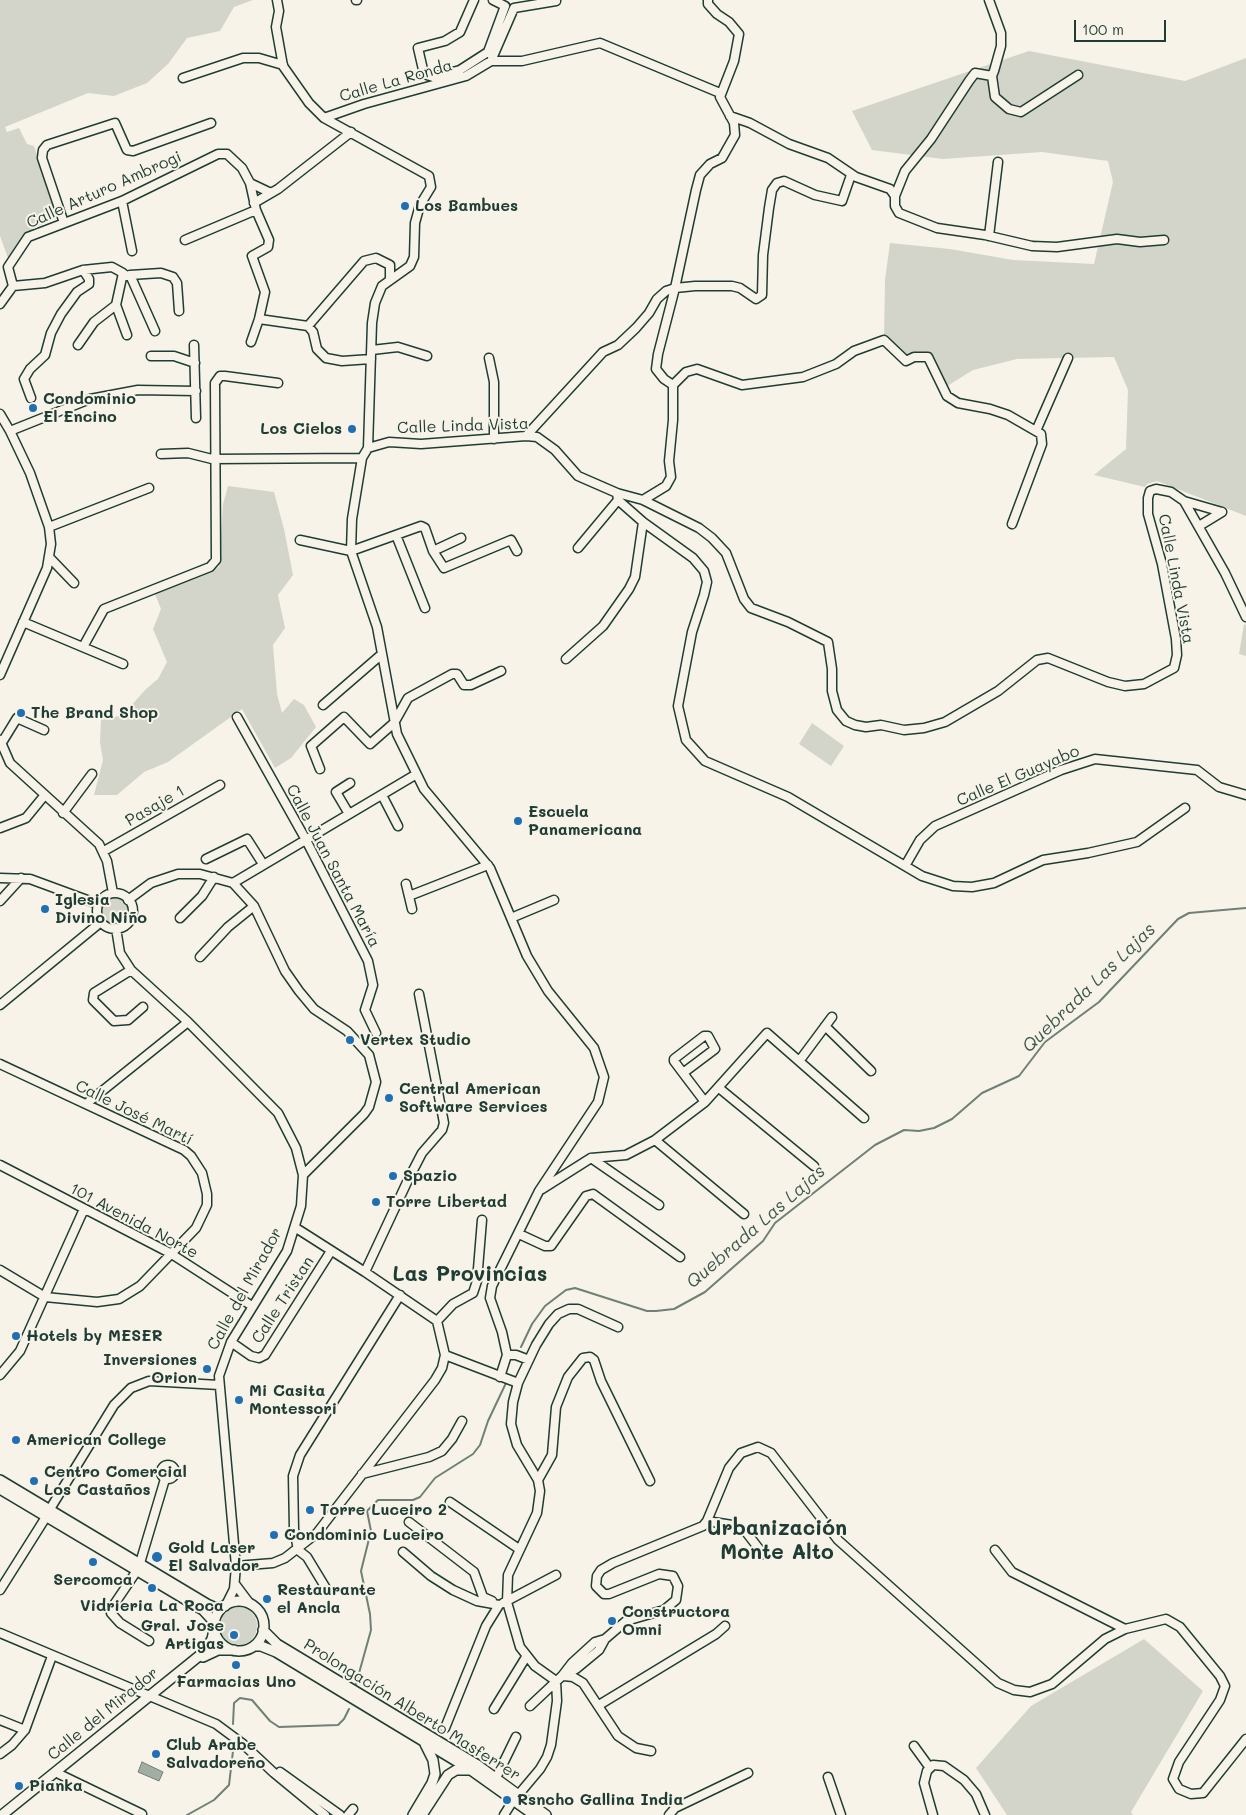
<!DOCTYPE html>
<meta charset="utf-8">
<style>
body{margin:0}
#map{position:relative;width:1246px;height:1815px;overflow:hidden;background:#f7f3e8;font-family:Mali,sans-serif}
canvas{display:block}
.scale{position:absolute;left:1074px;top:20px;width:92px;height:22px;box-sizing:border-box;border:2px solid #1f3d34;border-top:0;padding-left:6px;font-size:15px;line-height:18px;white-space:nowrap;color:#1f3d34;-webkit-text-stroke:4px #f7f3e8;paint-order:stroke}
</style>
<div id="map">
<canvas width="1246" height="1815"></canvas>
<div class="scale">100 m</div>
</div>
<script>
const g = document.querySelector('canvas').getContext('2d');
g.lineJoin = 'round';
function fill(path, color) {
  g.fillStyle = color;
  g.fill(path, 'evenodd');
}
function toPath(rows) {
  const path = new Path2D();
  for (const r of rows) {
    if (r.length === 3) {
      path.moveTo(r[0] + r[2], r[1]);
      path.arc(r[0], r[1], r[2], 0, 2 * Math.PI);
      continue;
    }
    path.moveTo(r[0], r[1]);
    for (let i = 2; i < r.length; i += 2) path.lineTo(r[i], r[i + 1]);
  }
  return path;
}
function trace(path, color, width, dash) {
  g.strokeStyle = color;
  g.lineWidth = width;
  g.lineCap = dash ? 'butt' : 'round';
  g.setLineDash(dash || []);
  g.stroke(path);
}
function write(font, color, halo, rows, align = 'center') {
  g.font = font + ' Mali,sans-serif';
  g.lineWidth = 4;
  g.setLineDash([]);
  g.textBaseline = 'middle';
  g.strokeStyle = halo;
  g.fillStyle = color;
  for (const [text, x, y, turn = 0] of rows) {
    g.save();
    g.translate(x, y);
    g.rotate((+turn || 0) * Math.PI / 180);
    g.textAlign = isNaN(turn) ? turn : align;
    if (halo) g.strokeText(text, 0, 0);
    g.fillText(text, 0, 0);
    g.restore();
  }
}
fill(toPath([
 [0,0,253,0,234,7,220,31,187,38,168,64,147,83,114,96,88,93,5,127,7,132,19,128,27,144,34,146,58,217,34,228,25,235,8,258,0,236],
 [1029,51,1185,81,1246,58,1246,516,1157,481,1147,484,1145,487,1094,475,1126,449,1128,390,1114,357,1017,359,973,370,944,388,928,357,906,361,884,340,885,280,890,243,950,249,1013,260,1094,264,1113,182,1108,161,1042,152,943,159,872,150,852,111],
 [228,486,274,492,284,529,293,575,278,595,285,628,273,645,277,694,282,713,294,699,304,705,316,727,291,758,275,768,242,709,168,762,144,772,117,795,94,795,103,760,100,743,101,720,123,715,145,690,158,679,167,662,153,629,161,609,153,589,219,567,223,504],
 [1244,624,1246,625,1246,656,1239,654],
 [812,723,844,746,831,766,799,744],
 [114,910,14],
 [237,1626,20],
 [1144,1639,1203,1691,1131,1812,1133,1815,1007,1815,976,1768,1031,1706]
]), '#d3d5ca');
const water = toPath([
 [142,1762,163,1772,159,1781,138,1772,142,1762]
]);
fill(water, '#a4ada3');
trace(water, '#6f8077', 1);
trace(toPath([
 [521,1347,532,1324,545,1306,566,1290,575,1288,647,1311,656,1311,674,1309,705,1292,763,1241,775,1223,875,1145,904,1130,919,1131,934,1128,952,1119,982,1093,1019,1076,1045,1042,1099,1002,1178,919,1189,913,1246,908],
 [356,1684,371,1630,370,1614,361,1571,371,1531,367,1511,378,1500,413,1500,420,1497,435,1478,473,1454,480,1445,488,1421,506,1383],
 [233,1724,234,1703,240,1698,252,1700,270,1721,279,1727,338,1725,344,1719,349,1709],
 [187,1815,214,1800,229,1785,233,1751]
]), '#6f8077', 2);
const minor = toPath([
 [277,0,279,11,276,27,283,66,309,103,324,118,429,176,431,187,420,205,415,223,414,257,410,266,382,286,375,303,372,323,368,448,362,458,352,519,351,551,377,627,397,734,424,789,490,868,527,956,548,991,594,1048,604,1077,598,1102,539,1191,492,1286,490,1298,502,1332,507,1355,500,1377],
 [356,0,357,0],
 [474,0,460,32,445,41,418,48,424,74,433,77,460,70,488,52,505,6,493,0],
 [491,61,522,61,600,43,720,93],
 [992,76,995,97,1009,109,1021,112,1078,75],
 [183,78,243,58,259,58,283,65],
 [730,116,750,123,789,144,828,158,856,177,890,189,895,196,895,206,899,213,937,228,985,235,1032,246,1057,247,1117,239,1140,242,1164,240],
 [324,118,364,104,466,76,491,61,514,8,556,1],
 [250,183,271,193],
 [895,196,905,171,931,139,969,81,975,73,992,76,994,71,1001,46,1001,33,989,0],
 [122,201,132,251],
 [254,203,278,189,351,132],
 [64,223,42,158,43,150,47,145,115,123,127,150,133,151,211,123],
 [989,236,998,162],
 [185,240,256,210],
 [130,275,161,273,173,277,177,283,179,311],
 [126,276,130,275,155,331],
 [13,286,45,283,83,270,112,267,123,273,116,305,127,335],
 [0,304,13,286,8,267,28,237,122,201,218,154,227,154,242,168,250,183,256,210,269,240,268,247,252,256,265,292,259,319,251,342],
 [259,319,308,326,313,332,317,349,326,358,342,361,371,359],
 [308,326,364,261,376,258,390,265,390,278],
 [78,345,94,322,116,305],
 [194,345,196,418],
 [372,350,398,347,427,356],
 [151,356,174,356,195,363],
 [489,358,494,382,494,439],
 [673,385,686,372,697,369,742,385,803,377,836,364,854,351,884,340,906,361,914,357,928,357,947,396,958,403,990,409,1008,415,1041,434,1042,444,1012,524],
 [31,398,24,379,30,369,45,355,51,333,61,314,77,292,89,284,89,279,83,270],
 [0,414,10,431,30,473,49,527,51,544,47,568,0,675],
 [10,431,90,399,138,390,196,391],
 [1036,431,1068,358],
 [526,436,603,352,618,345,636,328,649,313,657,299,666,291,675,288,695,286,732,286,740,288,756,299,762,295,763,255,769,208,772,190,777,183,784,181,815,195,842,201,851,175],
 [368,448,389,442,421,444,526,436,537,437,555,450,578,476,617,493,643,500,699,528,712,538,726,553,744,599,751,608,788,622,828,642,832,669,832,691,837,710,846,721,855,725,866,727,881,725,904,730,924,728,945,722,998,691,1037,660,1048,658,1108,682,1125,686,1144,684,1174,668,1177,655,1176,639,1162,564,1148,514,1148,498,1150,491,1156,489,1171,492,1184,501,1225,573,1246,617],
 [161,454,188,453,212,459,362,458],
 [617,493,618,500,643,522,693,558,704,571,707,582,704,595,692,632,678,706,686,740,705,761,788,797,922,876,953,886,972,887,994,883,1043,860,1088,853,1137,842,1185,808],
 [643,500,666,486,671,477,669,461,673,420,673,385,664,379,656,369,658,354,675,288,696,190,700,175,710,164,722,158,735,135,734,123,720,97,734,61,739,34,729,22,717,14,708,4,708,0],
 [1184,501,1222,512],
 [1199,526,1222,512],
 [49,527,149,488],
 [396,535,425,608],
 [300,540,351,551,421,526,425,528,433,551,444,568,511,540,517,551],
 [578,548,618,500],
 [433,551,461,538],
 [50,558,74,583],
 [23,622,123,664],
 [83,647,104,609,210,567,216,560,215,383,220,376,225,376,278,383],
 [566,659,603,626,629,589,635,577,643,522],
 [323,705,382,654],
 [237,717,306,840,368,961,373,985,365,1010,376,1033],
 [0,740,10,763,99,844,107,861,113,893],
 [1,744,17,718,44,730],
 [320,769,311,746,344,717,370,744,394,723,408,698,452,674,457,674,464,685,471,685,501,671],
 [382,795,398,826],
 [63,813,92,774],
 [349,814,336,792,350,783],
 [0,828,26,818,44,796],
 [104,851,220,785],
 [206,859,247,839,263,864],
 [905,866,920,840,935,826,1061,770,1095,759,1197,770,1219,787,1246,795],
 [0,878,30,879,98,904],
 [233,883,415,775],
 [406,884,412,909],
 [115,911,18],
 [409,896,488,865],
 [128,900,151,883,178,874,200,874,233,883,254,906,285,971,299,991,314,1009,347,1031,369,1055,376,1082,369,1107,364,1114,303,1175],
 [0,901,21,878],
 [180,918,202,896,214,877],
 [511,918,554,900],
 [116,928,120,953,131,970,188,1022,278,1113,296,1148,303,1175,301,1206,287,1251,231,1342,219,1376,236,1566,234,1589,226,1605],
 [200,957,228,927,254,906],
 [131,970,94,993,93,1000,114,1021,128,1020,143,1007],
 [0,1005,101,922],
 [825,1026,871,1071],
 [800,1060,832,1017],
 [0,1064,184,1150,191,1156,202,1173,207,1194,207,1205,196,1228,140,1286,119,1299,97,1302,45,1297,0,1270],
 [683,1073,715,1049,708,1036,704,1036,674,1059,674,1061,683,1073,705,1102],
 [719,1088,814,1166],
 [86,1104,188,1022],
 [655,1140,744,1214],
 [591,1158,659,1205],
 [0,1165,170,1253,252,1306],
 [542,1189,591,1158,626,1155,655,1140,705,1102,767,1033,864,1118],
 [519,1234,545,1246,551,1246,586,1196,593,1194,680,1257],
 [365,1272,408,1180,422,1153,442,1130,444,1123,419,994],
 [437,1321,453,1304,473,1293,477,1281,482,1220],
 [231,1342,251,1356,259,1358,265,1355,331,1251],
 [445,1355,518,1383],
 [507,1355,516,1355,529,1360],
 [0,1375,20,1351,84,1209],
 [168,1472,7],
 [362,1474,429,1457,442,1451,452,1439,462,1421],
 [538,1480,552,1455,556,1407,568,1377,583,1358,590,1357,594,1360,601,1381,650,1481],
 [450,1502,519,1549],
 [50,1509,114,1405,131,1388,149,1381,219,1385],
 [707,1521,732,1525,746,1532,763,1554],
 [409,1522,474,1572,483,1597,492,1601],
 [995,1550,1012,1572,1125,1629],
 [403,1552,431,1576,453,1590,477,1601,499,1605,486,1626,445,1728],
 [140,1563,165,1479],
 [236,1566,273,1563,285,1558,317,1533,435,1380,442,1368,445,1355,437,1321,365,1272,296,1228],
 [136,1572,113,1606,111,1613,120,1623,149,1641],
 [235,1584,250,1604],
 [0,1590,46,1517],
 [327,1590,307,1557,298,1550,294,1529,293,1476,300,1455,400,1295],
 [503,1603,556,1575],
 [0,1633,216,1724,243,1744,274,1773,325,1815],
 [562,1676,576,1669,599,1650,605,1639,626,1621,664,1610,676,1600,678,1586,673,1576,659,1574,609,1594,604,1594,596,1586,597,1576,601,1570,613,1563,703,1526,707,1521,729,1468,741,1453,758,1447,771,1453,838,1540,998,1683,1014,1690,1030,1692,1052,1684,1105,1639,1125,1629,1166,1619,1180,1627,1220,1676,1225,1686,1220,1700,1179,1762,1173,1779,1179,1789,1191,1794,1203,1793,1246,1739],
 [564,1676,573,1677,583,1683,618,1736,636,1748,651,1751],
 [599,1705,716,1634,725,1626],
 [530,1706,562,1676,572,1663,595,1642,605,1639],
 [494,1709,526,1657],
 [0,1720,25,1730],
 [914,1746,930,1768],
 [0,1754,12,1745,25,1730,52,1656],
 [280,1772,340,1815],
 [59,1774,142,1814],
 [828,1777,841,1815],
 [496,1778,516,1737],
 [519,1794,540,1769,547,1757,551,1745,557,1701,556,1681,535,1666,520,1647,507,1602,508,1575,537,1513,540,1491,538,1480,517,1445,511,1424,513,1402,518,1383,536,1345,549,1324,558,1314,569,1309,578,1309,618,1327],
 [348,1815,353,1809],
 [504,1815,514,1799],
 [669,1815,675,1808,748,1773],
 [933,1815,924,1783,927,1771,933,1765,944,1766,964,1780,976,1794,985,1815]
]);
const major = toPath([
 [0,1480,207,1604,216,1608,225,1606],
 [0,1489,203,1610,214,1622],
 [239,1626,25],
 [263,1630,277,1644,476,1764,546,1815],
 [254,1646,261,1646,276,1652,471,1770,534,1815],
 [203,1657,218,1650,234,1650],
 [2,1815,204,1652,212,1639,214,1630],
 [413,1815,432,1783,435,1774,433,1760,425,1744],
 [422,1815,448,1775,456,1770,468,1770]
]);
trace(minor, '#1f3d34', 11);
trace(major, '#1f3d34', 12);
trace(minor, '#f7f3e8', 8);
trace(major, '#f7f3e8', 9);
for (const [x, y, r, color] of [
 [405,206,5,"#1f6fb2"],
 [33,408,5,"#1f6fb2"],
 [352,429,5,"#1f6fb2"],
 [21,713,5,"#1f6fb2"],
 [518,821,5,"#1f6fb2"],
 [45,909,5,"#1f6fb2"],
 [350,1040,5,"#1f6fb2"],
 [389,1098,5,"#1f6fb2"],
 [393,1176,5,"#1f6fb2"],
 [376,1202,5,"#1f6fb2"],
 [16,1336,5,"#1f6fb2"],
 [207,1369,5,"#1f6fb2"],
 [239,1400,5,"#1f6fb2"],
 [16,1440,5,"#1f6fb2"],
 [34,1481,5,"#1f6fb2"],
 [310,1510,5,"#1f6fb2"],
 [274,1535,5,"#1f6fb2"],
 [157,1557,6,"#1f6fb2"],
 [93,1562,5,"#1f6fb2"],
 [152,1588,5,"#1f6fb2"],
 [267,1599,5,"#1f6fb2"],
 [612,1621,5,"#1f6fb2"],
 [234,1635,5,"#1f6fb2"],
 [236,1665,5,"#1f6fb2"],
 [156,1754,5,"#1f6fb2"],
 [19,1786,5,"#1f6fb2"],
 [507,1800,5,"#1f6fb2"]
]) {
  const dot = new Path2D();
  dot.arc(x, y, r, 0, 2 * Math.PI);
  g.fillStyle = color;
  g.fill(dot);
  trace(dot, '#f7f3e8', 2);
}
write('16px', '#1f3d34', '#f7f3e8', [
 ["Calle La Ronda",396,81,-16],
 ["Calle Arturo Ambrogi",104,190,-24],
 ["Calle Linda Vista",463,426,-2],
 ["Calle Linda Vista",1176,579,79],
 ["Calle El Guayabo",1018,776,-23],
 ["Pasaje 1",155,806,-30],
 ["Calle Juan Santa María",333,866,62],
 ["Calle José Martí",134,1113,26],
 ["101 Avenida Norte",134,1221,28],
 ["Calle del Mirador",245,1289,-61],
 ["Calle Tristan",283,1300,-57],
 ["Prolongación Alberto Masferrer",412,1710,32],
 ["Calle del Mirador",103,1714,-39]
]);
write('bold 16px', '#1f3d34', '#f7f3e8', [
 ["Los Bambues",415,206],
 ["Condominio",43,399],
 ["El Encino",43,417],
 ["Los Cielos",342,429,"right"],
 ["The Brand Shop",31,713],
 ["Escuela",528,812],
 ["Panamericana",528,830],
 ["Iglesia",55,900],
 ["Divino Niño",55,918],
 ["Vertex Studio",360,1040],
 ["Central American",399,1089],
 ["Software Services",399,1107],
 ["Spazio",403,1176],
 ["Torre Libertad",386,1202],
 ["Hotels by MESER",26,1336],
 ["Inversiones",197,1360,"right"],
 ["Orion",197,1378,"right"],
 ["Mi Casita",249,1391],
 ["Montessori",249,1409],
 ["American College",26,1440],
 ["Centro Comercial",44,1472],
 ["Los Castaños",44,1490],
 ["Torre Luceiro 2",320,1510],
 ["Condominio Luceiro",284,1535],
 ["Gold Laser",168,1548],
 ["El Salvador",168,1566],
 ["Sercomca",93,1580,"center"],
 ["Restaurante",277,1590],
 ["el Ancla",277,1608],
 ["Vidrieria La Roca",152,1606,"center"],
 ["Constructora",622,1612],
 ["Omni",622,1630],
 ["Gral. Jose",224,1626,"right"],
 ["Artigas",224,1644,"right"],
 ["Farmacias Uno",236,1682,"center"],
 ["Club Arabe",166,1745],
 ["Salvadoreño",166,1763],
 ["Pianka",29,1786],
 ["Rsncho Gallina India",517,1800]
], 'left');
write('italic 18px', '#405950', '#f7f3e8', [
 ["Quebrada Las Lajas",1089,988,-44],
 ["Quebrada Las Lajas",756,1227,-41]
]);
write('bold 21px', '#1f3d34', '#f7f3e8', [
 ["Las Provincias",470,1275],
 ["Urbanización",777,1529],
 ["Monte Alto",777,1553]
]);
</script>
